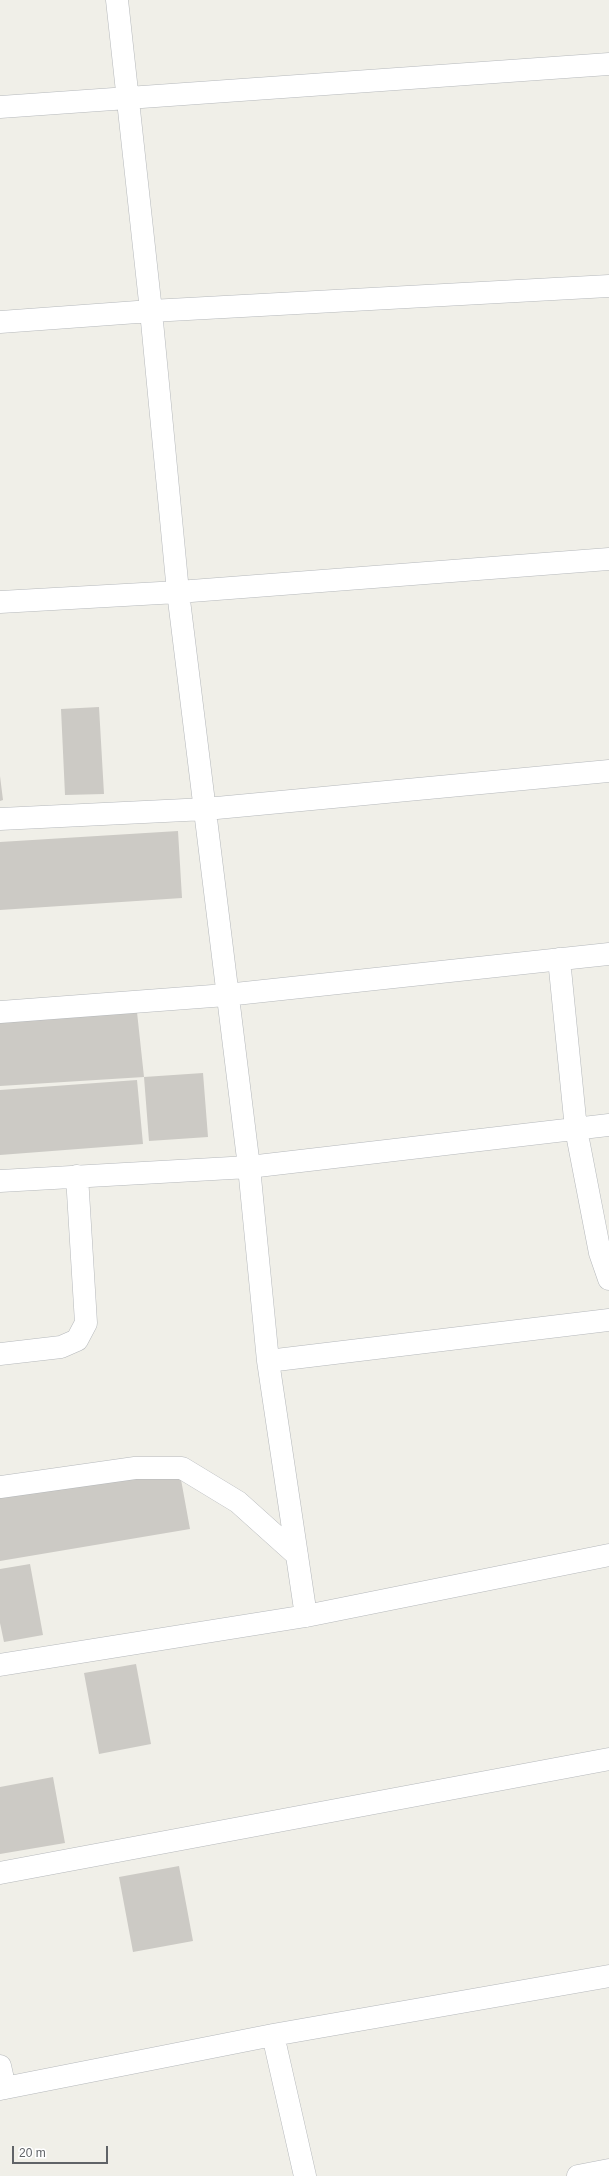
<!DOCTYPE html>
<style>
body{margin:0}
#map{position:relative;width:609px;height:2176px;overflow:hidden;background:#f0efe8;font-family:Helvetica,sans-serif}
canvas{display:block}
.scale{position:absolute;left:12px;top:2146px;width:96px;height:18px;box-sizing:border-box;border:2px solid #606367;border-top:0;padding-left:5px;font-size:12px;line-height:14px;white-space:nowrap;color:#606367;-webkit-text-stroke:3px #fff;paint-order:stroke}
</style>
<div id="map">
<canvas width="609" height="2176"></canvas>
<div class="scale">20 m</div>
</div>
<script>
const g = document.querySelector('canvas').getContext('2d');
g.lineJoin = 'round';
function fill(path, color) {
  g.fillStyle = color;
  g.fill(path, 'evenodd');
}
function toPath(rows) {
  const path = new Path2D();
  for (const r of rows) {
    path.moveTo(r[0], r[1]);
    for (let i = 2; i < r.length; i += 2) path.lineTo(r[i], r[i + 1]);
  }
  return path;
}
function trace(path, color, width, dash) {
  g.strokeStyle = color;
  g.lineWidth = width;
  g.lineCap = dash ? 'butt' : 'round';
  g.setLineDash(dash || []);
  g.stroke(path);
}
fill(toPath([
 [99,707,104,794,65,795,61,709],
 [0,776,3,800,0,801],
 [178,831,182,898,0,910,0,842],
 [137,1012,144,1077,0,1086,0,1023],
 [203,1073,208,1137,149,1141,144,1077],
 [137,1080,143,1144,0,1155,0,1090],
 [123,1474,180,1474,190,1529,0,1561,0,1495],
 [30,1564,43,1635,4,1642,0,1623,0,1569],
 [136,1664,151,1744,99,1754,84,1673],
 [53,1777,65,1843,0,1854,0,1787],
 [179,1866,193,1941,133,1952,119,1877]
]), '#cccac5');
const minor = toPath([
 [117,0,151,311,178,592,249,1167,268,1361,306,1616],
 [0,107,609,64],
 [0,322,151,311,609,286],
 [0,602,178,592,609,559],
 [0,819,206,809,609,771],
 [559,959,576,1129,600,1253,609,1279],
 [0,1012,226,995,609,954],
 [0,1181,249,1167,609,1125],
 [0,1354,61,1347,77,1340,86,1323,77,1176],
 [268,1361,609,1320],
 [0,1487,135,1468,182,1468,238,1502,297,1555],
 [0,1665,306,1616,609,1555],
 [0,1873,609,1759],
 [273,2035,305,2176],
 [0,2066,5,2088],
 [0,2089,273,2035,609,1976],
 [578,2176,609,2170]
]);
trace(minor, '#b5b8bb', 23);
trace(minor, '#fff', 22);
</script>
